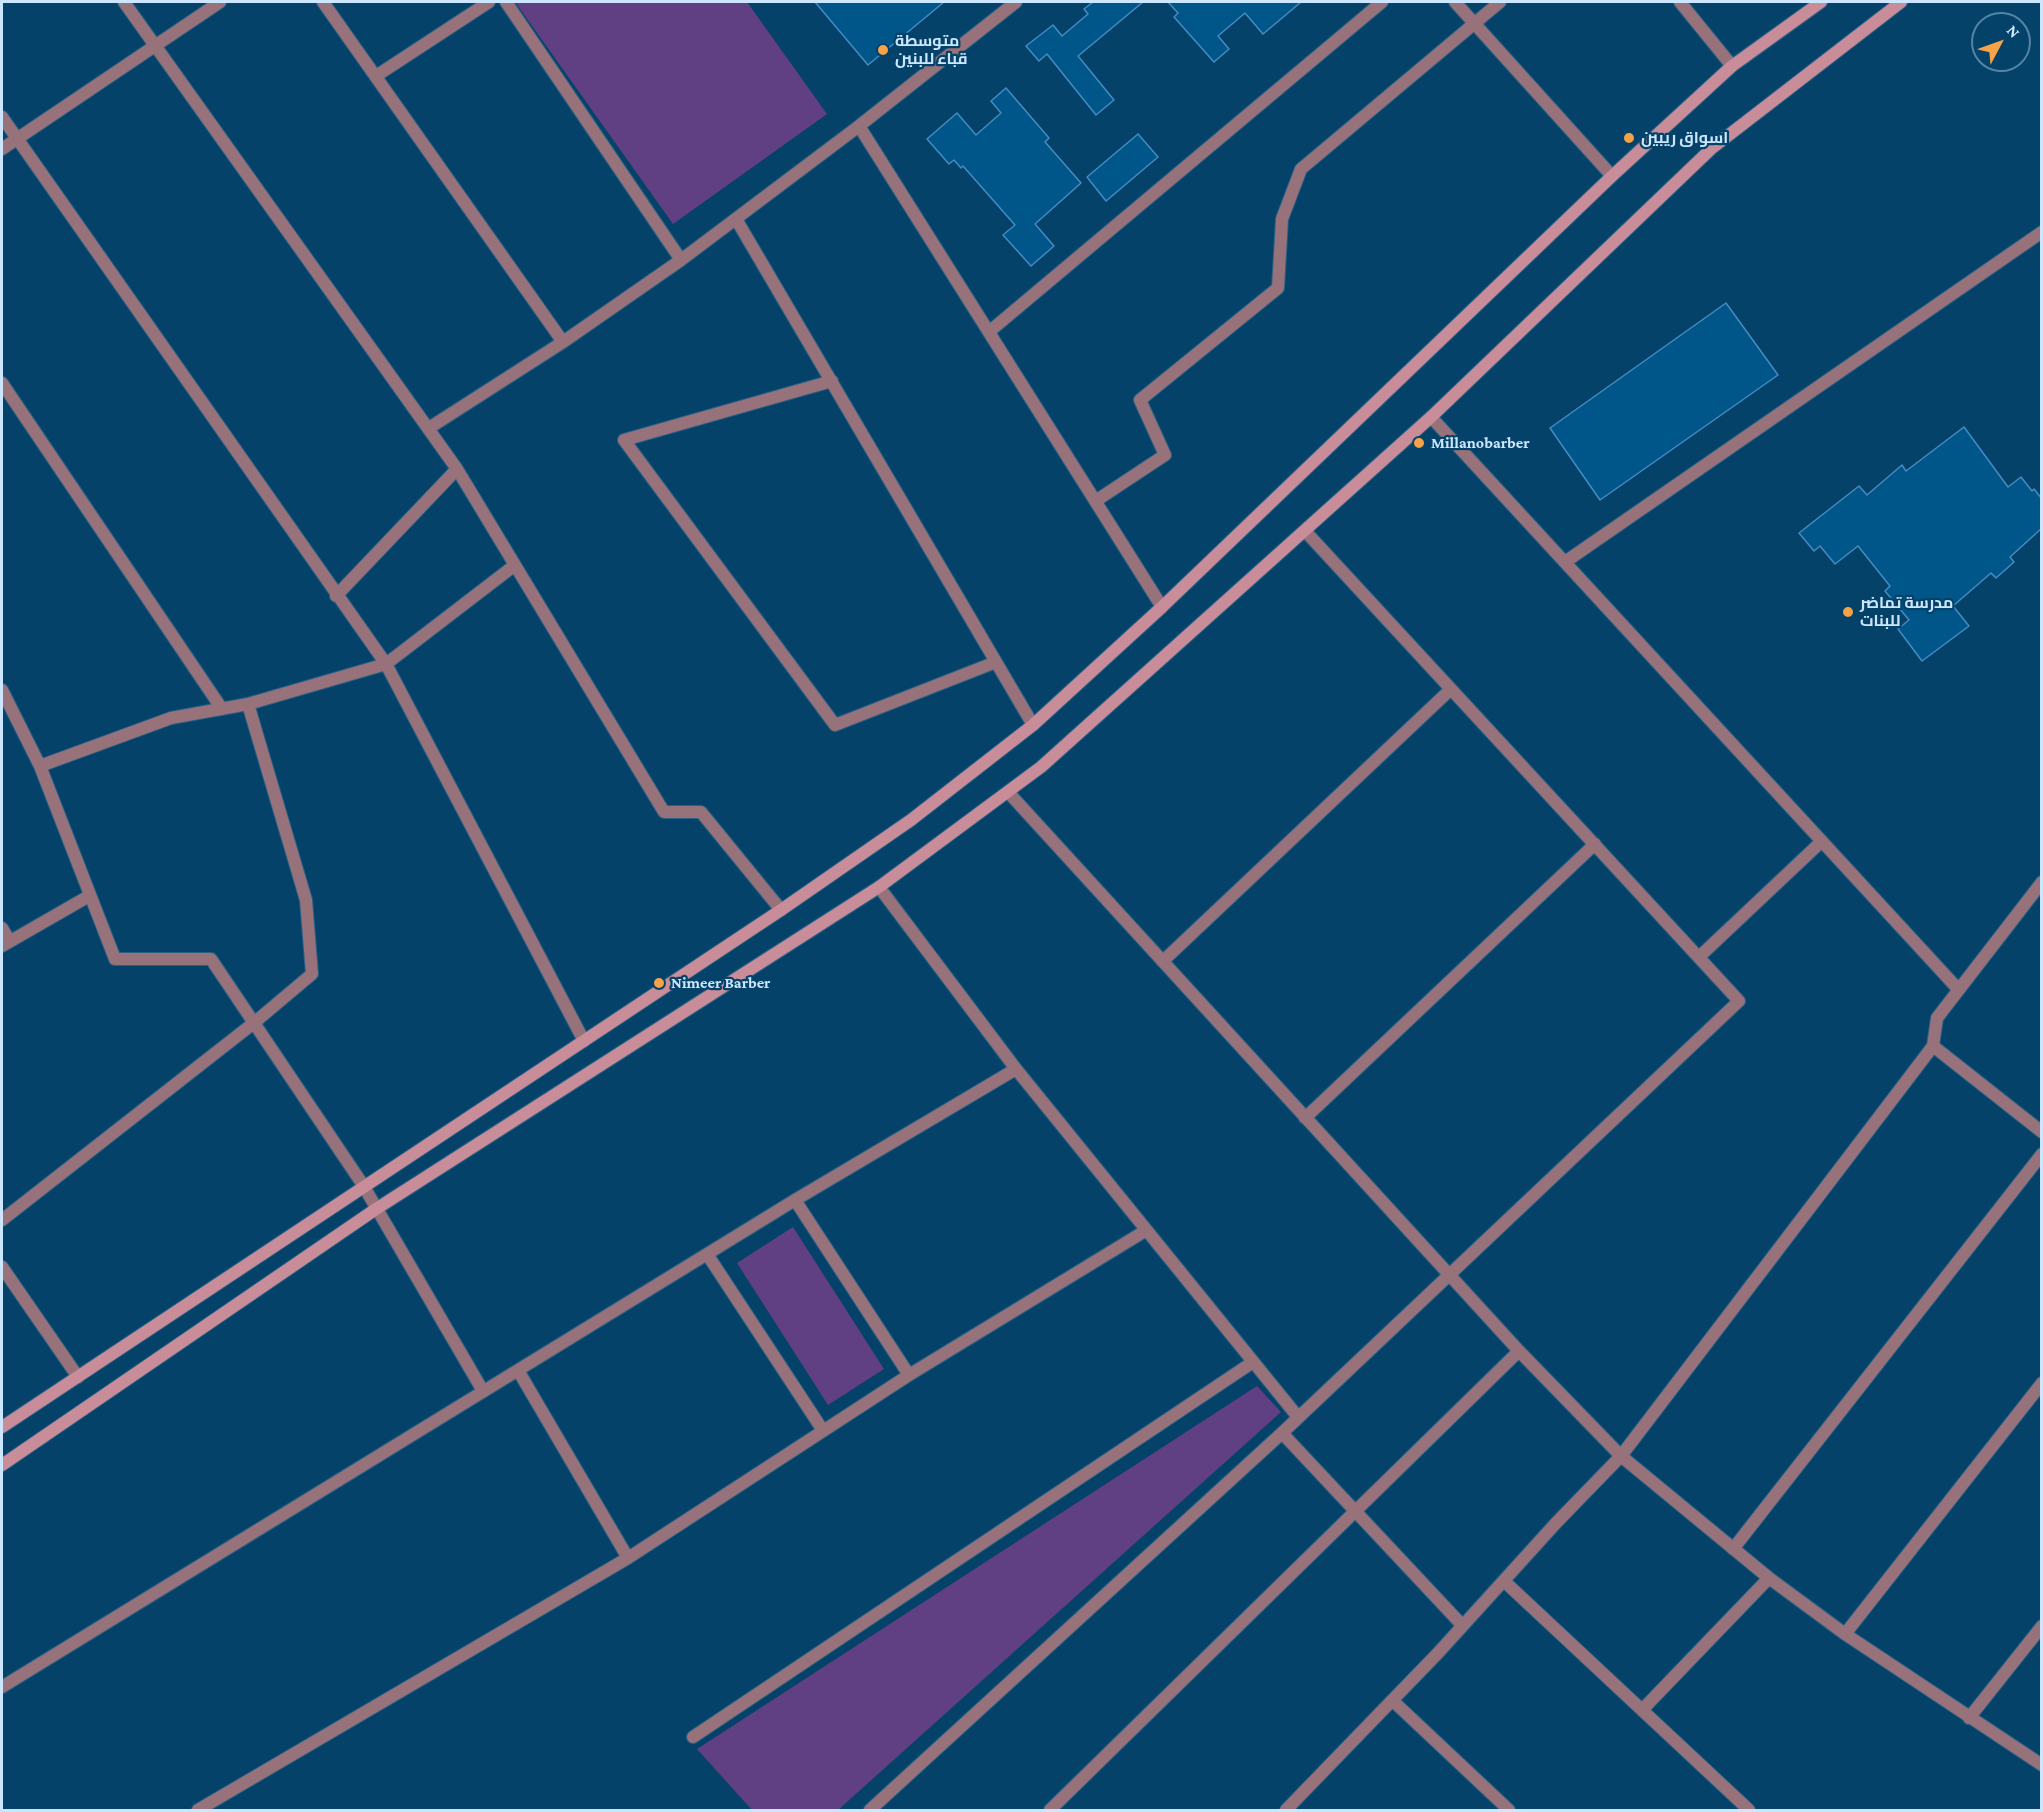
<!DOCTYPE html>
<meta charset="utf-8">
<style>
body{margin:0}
#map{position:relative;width:2043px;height:1812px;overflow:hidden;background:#054269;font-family:"Crimson Pro",serif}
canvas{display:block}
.frame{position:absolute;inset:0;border:3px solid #cbe6fe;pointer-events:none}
.north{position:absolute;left:1971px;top:12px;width:60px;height:60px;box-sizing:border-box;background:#054269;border:2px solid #5484a5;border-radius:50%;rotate:49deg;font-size:16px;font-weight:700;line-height:24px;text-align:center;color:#cbe6fe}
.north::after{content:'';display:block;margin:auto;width:21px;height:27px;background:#f6a247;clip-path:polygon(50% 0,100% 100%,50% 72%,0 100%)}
</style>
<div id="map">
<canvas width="2043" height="1812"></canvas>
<div class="frame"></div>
<div class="north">N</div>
</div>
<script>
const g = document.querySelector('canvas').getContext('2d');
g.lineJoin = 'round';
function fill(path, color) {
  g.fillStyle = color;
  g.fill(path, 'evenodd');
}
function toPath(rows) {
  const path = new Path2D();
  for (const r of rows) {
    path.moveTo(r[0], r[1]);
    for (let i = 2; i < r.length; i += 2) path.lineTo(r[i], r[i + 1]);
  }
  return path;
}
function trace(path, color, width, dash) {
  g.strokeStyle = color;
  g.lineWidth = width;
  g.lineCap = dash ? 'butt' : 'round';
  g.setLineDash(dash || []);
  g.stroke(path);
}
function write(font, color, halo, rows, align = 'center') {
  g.font = font + ' "Crimson Pro",Cairo,serif';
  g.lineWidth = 4.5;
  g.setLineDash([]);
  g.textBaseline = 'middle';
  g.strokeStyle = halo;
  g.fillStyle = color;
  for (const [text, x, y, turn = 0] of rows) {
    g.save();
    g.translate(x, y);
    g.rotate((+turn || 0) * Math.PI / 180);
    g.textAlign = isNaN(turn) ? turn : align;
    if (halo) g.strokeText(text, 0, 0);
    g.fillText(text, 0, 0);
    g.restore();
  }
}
fill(toPath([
 [515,2,747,2,827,114,673,224],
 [793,1227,884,1369,828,1405,737,1263],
 [1257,1386,1281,1412,838,1810,752,1810,697,1749]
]), '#603f83');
const building = toPath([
 [815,2,944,2,868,65,815,2],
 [1093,2,1143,2,1078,56,1114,100,1096,115,1047,54,1039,61,1026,46,1053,25,1062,36,1088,14,1084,9,1093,2],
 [1168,2,1301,2,1263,34,1245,13,1218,36,1229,49,1214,62,1174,17,1178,13,1168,2],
 [1006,88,1049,138,1045,142,1081,183,1035,224,1054,246,1031,266,1003,235,1015,225,963,166,961,168,954,160,949,164,927,139,957,113,976,135,1001,113,991,101,1006,88],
 [1138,134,1158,157,1106,201,1087,177,1138,134],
 [1726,303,1778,375,1600,500,1550,428,1726,303],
 [1964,427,2008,487,2021,477,2032,491,2034,489,2042,499,2042,528,2010,557,2014,562,1996,578,1991,573,1953,606,1969,626,1922,661,1898,629,1909,620,1885,591,1890,586,1858,546,1835,564,1820,546,1814,551,1799,533,1859,486,1867,495,1902,465,1906,471,1964,427]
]);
fill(building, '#005689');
trace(building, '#458bc3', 1.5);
const street = toPath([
 [124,2,457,469,336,596],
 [323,2,563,342],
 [506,2,681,260],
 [1455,2,1612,176],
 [1680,2,1732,66],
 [376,76,489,2],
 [2,117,386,664,584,1041],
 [859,126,1162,607],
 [2,149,220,2],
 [736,219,1033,725],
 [990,331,1382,2],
 [832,381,624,440,835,725,996,662],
 [2,383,222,709],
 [1431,417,1958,989],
 [429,428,563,342,681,260,859,126,1016,2],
 [457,469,664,812,701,812,781,910],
 [1097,500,1165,455,1140,400,1278,288,1282,219,1301,169,1500,2],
 [1565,562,2042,232],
 [2,690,40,766,115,959,211,959,363,1185,483,1391],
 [40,766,171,718,248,704,386,664,515,565],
 [1008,792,1519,1351,1621,1456,1769,1578,1845,1634,2042,1765],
 [879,887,1016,1069,1298,1417],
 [2,928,9,940],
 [2,946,89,896],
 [1699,957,1822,841],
 [1163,961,1451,689],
 [1933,1046,2042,1132],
 [1305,1118,1595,844],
 [795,1200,909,1375],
 [2,1220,255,1022,312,974,306,900,248,704],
 [707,1254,822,1429],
 [2,1267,78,1377],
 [519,1372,628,1558],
 [1282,1433,1462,1625],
 [1733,1549,2042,1154],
 [1505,1582,1749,1810],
 [1845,1634,2042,1383],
 [2,1687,795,1200,1016,1069],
 [1393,1701,1509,1810],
 [1642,1710,1769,1578],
 [1969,1718,2042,1626],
 [693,1737,1253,1362],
 [198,1810,628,1558,909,1375,1145,1231],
 [870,1810,1282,1433,1739,1001,1306,532],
 [1050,1810,1519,1351],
 [1286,1810,1438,1653,1556,1523,1621,1456,1933,1046,1937,1018,2042,882]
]);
const secondary = toPath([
 [2,1427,781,910,911,820,1033,725,1162,607,1612,176,1732,66,1821,2],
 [2,1465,376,1209,879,887,1041,767,1431,417,1712,148,1901,2]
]);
trace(street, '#296084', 14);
trace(secondary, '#296084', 14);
trace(street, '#98727a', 12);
trace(secondary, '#c98d9a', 12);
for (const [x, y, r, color] of [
 [883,50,6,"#f6a247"],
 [1629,138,6,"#f6a247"],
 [1419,443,6,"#f6a247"],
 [1848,612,6,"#f6a247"],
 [659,983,6,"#f6a247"]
]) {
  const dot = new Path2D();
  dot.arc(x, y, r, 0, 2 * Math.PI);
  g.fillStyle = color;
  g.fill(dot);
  trace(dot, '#054269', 2);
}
write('bold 16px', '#cbe6fe', '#054269', [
 ["متوسطة",895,41],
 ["قباء للبنين",895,59],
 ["اسواق ريبين",1641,138],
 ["Millanobarber",1431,443],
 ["مدرسة تماضر",1860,603],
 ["للبنات",1860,621],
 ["Nimeer Barber",671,983]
], 'left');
</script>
